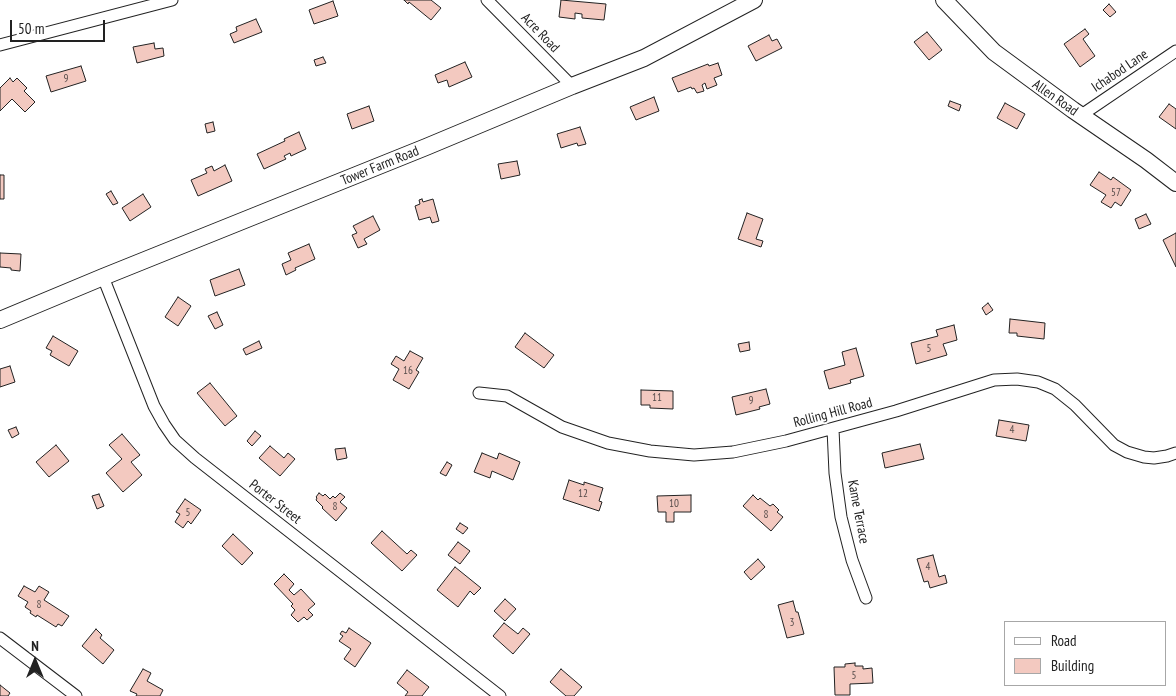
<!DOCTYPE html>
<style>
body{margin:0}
#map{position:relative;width:1176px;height:696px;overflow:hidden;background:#fff;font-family:"PT Sans Narrow",sans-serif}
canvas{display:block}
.legend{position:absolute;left:1004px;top:621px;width:162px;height:65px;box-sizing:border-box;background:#fff;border:1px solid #a7a7a7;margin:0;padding:6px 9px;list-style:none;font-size:15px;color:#222}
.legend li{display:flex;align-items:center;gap:10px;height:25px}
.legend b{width:25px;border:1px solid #a7a7a7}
.north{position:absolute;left:10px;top:636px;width:50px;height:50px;-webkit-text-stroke:4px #fff;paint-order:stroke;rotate:0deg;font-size:14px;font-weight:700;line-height:20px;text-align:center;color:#222}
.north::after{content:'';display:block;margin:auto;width:18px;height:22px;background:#222;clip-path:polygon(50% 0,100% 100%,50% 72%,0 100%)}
.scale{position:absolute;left:10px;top:20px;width:95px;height:22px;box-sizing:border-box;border:2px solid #222;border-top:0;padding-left:6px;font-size:15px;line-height:18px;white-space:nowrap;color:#222;-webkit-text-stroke:4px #fff;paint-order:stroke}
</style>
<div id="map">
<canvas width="1176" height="696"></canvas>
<ul class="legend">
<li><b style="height:6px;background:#fff"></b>Road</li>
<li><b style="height:14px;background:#f3c9c0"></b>Building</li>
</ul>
<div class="north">N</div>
<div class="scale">50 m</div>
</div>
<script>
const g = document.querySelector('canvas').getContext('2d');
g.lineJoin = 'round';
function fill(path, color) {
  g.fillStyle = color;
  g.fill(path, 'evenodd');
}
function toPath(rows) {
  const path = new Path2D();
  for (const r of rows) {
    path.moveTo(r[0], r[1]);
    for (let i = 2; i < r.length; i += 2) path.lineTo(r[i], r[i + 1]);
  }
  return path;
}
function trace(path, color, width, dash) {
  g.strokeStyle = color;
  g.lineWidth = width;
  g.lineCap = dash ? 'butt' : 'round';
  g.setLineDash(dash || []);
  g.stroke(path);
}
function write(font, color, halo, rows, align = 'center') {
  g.font = font + ' "PT Sans Narrow",sans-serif';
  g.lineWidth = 4;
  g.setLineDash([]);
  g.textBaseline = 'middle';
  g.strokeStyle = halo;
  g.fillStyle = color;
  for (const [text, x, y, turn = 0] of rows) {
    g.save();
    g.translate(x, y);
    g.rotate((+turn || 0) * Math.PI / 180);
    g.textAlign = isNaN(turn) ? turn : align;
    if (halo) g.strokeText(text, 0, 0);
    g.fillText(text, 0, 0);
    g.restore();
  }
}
const building = toPath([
 [404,0,431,0,441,8,431,20,409,2,408,4,404,0],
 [561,0,606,4,604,20,582,18,582,14,575,13,575,19,559,17,561,0],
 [333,1,338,16,314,24,309,10,333,1],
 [1109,4,1116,12,1110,17,1103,10,1109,4],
 [256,19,262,32,234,43,230,34,237,31,236,27,256,19],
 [1085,29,1089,34,1083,39,1095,56,1080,67,1064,44,1085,29],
 [927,32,942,50,929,60,914,42,927,32],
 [769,35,772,41,777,39,782,48,756,61,748,46,769,35],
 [154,43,155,49,163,48,164,56,137,63,133,47,154,43],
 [323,57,326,63,316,66,314,60,323,57],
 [465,62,472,77,449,87,447,80,438,83,435,75,465,62],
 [718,63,722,75,714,78,717,85,707,89,705,83,702,85,704,91,697,93,694,88,692,89,691,87,678,92,672,78,708,64,709,66,718,63],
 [81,66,86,81,51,92,46,76,81,66],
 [10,78,13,82,17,78,27,88,24,91,35,102,25,112,12,99,0,111,0,88,10,78],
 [654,97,659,111,636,120,630,107,654,97],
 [950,101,961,105,959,111,948,106,950,101],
 [1005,103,1025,114,1017,129,997,118,1005,103],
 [1169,104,1176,109,1176,129,1159,117,1169,104],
 [369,106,374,121,352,129,347,114,369,106],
 [213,122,215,131,207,133,205,124,213,122],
 [580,127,586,144,578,146,577,143,561,148,557,134,580,127],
 [299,132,306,149,291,156,290,153,284,156,286,159,264,169,257,154,285,141,284,139,299,132],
 [517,161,520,175,501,179,498,164,517,161],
 [225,165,232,181,198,196,191,180,207,173,205,169,212,166,214,171,225,165],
 [1099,172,1111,180,1113,177,1131,190,1121,206,1115,202,1111,208,1101,202,1106,195,1090,185,1099,172],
 [0,175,4,175,4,199,0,199,0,175],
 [111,191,118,203,113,205,106,194,111,191],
 [143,194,151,207,130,221,122,208,143,194],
 [422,199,423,202,433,199,439,221,432,223,430,217,419,220,415,206,420,204,419,200,422,199],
 [747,213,763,219,756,239,763,241,761,247,738,239,747,213],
 [1146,214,1151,224,1139,229,1135,219,1146,214],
 [373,216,380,230,364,239,367,244,358,248,352,235,357,233,353,226,373,216],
 [1176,233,1176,267,1163,240,1176,233],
 [309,244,315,259,295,268,296,270,286,275,282,264,291,260,288,253,309,244],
 [0,253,21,254,20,271,11,270,11,268,0,267,0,253],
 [239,269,245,285,215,296,210,280,239,269],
 [178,297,191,306,178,326,165,317,178,297],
 [988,303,993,310,986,315,982,308,988,303],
 [217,312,223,325,215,329,208,316,217,312],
 [1010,319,1045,323,1044,339,1017,336,1017,333,1009,333,1010,319],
 [954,325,957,340,943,344,947,355,916,364,911,343,938,336,936,330,954,325],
 [525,333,554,355,544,368,515,347,525,333],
 [53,336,78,351,69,366,50,355,52,351,46,348,53,336],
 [259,341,262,348,246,355,243,349,259,341],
 [749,342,750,350,740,352,738,344,749,342],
 [856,348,864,376,850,380,851,383,829,389,824,371,845,365,842,352,856,348],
 [410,351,423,358,416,370,419,372,409,389,393,380,399,369,391,364,396,356,404,361,410,351],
 [10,366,15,382,0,387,0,369,10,366],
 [210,383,237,416,225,426,197,393,210,383],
 [766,389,770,404,759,407,760,409,736,415,732,397,766,389],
 [641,390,673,391,673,409,650,408,650,405,641,405,641,390],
 [999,420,1029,425,1026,441,996,436,999,420],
 [16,427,19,434,12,438,8,430,16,427],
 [255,431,261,436,252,446,247,441,255,431],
 [122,434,140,455,131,462,142,475,123,492,106,473,122,459,109,445,122,434],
 [920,444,924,459,885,468,882,453,920,444],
 [56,445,69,461,49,477,36,462,56,445],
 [270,446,284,458,288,453,295,459,280,476,259,458,270,446],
 [345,448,347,458,337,460,335,449,345,448],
 [482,453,497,459,499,453,520,462,513,480,492,471,490,478,474,472,482,453],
 [447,462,452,465,446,476,440,473,447,462],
 [569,480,584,485,584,482,603,488,599,501,602,502,599,511,563,499,569,480],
 [319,493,323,496,325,494,330,499,333,496,335,498,340,493,345,497,340,502,347,508,336,521,322,508,323,507,316,500,317,498,316,497,319,493],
 [99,494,104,506,97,509,92,496,99,494],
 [691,495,691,512,674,512,674,522,666,522,666,512,658,512,657,496,691,495],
 [753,495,758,500,760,498,770,506,773,504,779,510,777,512,783,517,771,531,743,506,753,495],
 [185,499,201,510,191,524,188,521,183,528,175,522,180,514,176,512,185,499],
 [460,523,468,528,463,534,456,529,460,523],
 [382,531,407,554,411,550,417,555,402,571,371,543,382,531],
 [233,534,253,553,242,565,222,546,233,534],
 [458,542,470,551,460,564,448,555,458,542],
 [933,555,939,577,945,575,947,583,930,588,928,581,924,582,917,559,933,555],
 [758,559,765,567,751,580,744,572,758,559],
 [455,567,481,588,474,595,470,591,458,607,437,590,455,567],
 [284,574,294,584,289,590,294,595,301,589,315,604,308,610,313,615,307,620,304,617,298,622,291,615,295,610,291,606,293,604,274,584,284,574],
 [24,586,35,592,39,586,49,592,44,600,69,616,62,626,58,624,56,627,37,615,36,617,30,613,31,611,25,607,28,602,18,596,24,586],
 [505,599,516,609,505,621,494,611,505,599],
 [793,601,796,612,798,612,804,634,787,638,778,605,793,601],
 [504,623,518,634,523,628,530,634,513,654,493,636,504,623],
 [349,628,371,643,355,667,344,659,351,649,339,641,343,636,340,634,342,631,346,633,349,628],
 [96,629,102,635,100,638,114,650,103,664,82,646,96,629],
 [855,663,855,666,863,666,863,669,872,668,873,683,850,684,850,695,835,695,834,667,845,667,845,664,855,663],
 [143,669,151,673,147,681,163,690,160,696,136,696,137,694,130,691,143,669],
 [561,669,582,687,574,696,566,696,550,682,561,669],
 [407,670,429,687,422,696,405,696,408,692,397,683,407,670],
 [0,685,10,693,8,696,0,696,0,685]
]);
fill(building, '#f3c9c0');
trace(building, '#222', 1);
const street = toPath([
 [487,0,572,86],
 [0,45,172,0],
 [1080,116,1176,51],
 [103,277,154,406,164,424,175,440,195,458,500,696],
 [479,393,507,396,562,427,608,443,650,451,694,455,733,452,786,441,896,411,994,380,1017,379,1038,382,1055,389,1075,405,1114,445,1127,452,1144,457,1154,458,1167,456,1176,453],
 [833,429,835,473,841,517,852,560,866,598],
 [0,638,76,696]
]);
const secondary = toPath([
 [944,0,994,52,1073,110,1146,160,1176,183],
 [0,320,103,277,426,147,572,86,644,58,754,0]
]);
trace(street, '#222', 13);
trace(secondary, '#222', 18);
trace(street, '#fff', 11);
trace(secondary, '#fff', 16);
write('11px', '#564c4a', null, [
 ["9",66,79],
 ["57",1116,193],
 ["5",929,349],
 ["16",408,371],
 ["11",657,398],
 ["9",751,401],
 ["4",1012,430],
 ["12",583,494],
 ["10",674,504],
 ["8",335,507],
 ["5",188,513],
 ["8",766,515],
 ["4",928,567],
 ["8",39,605],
 ["3",792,623],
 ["5",854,676]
]);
write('14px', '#222', '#fff', [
 ["Acre Road",540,33,46],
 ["Ichabod Lane",1120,71,-34],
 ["Allen Road",1055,98,35],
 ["Tower Farm Road",380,166,-22],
 ["Rolling Hill Road",833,413,-15],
 ["Porter Street",275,502,38],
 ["Kame Terrace",858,512,79]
]);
</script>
